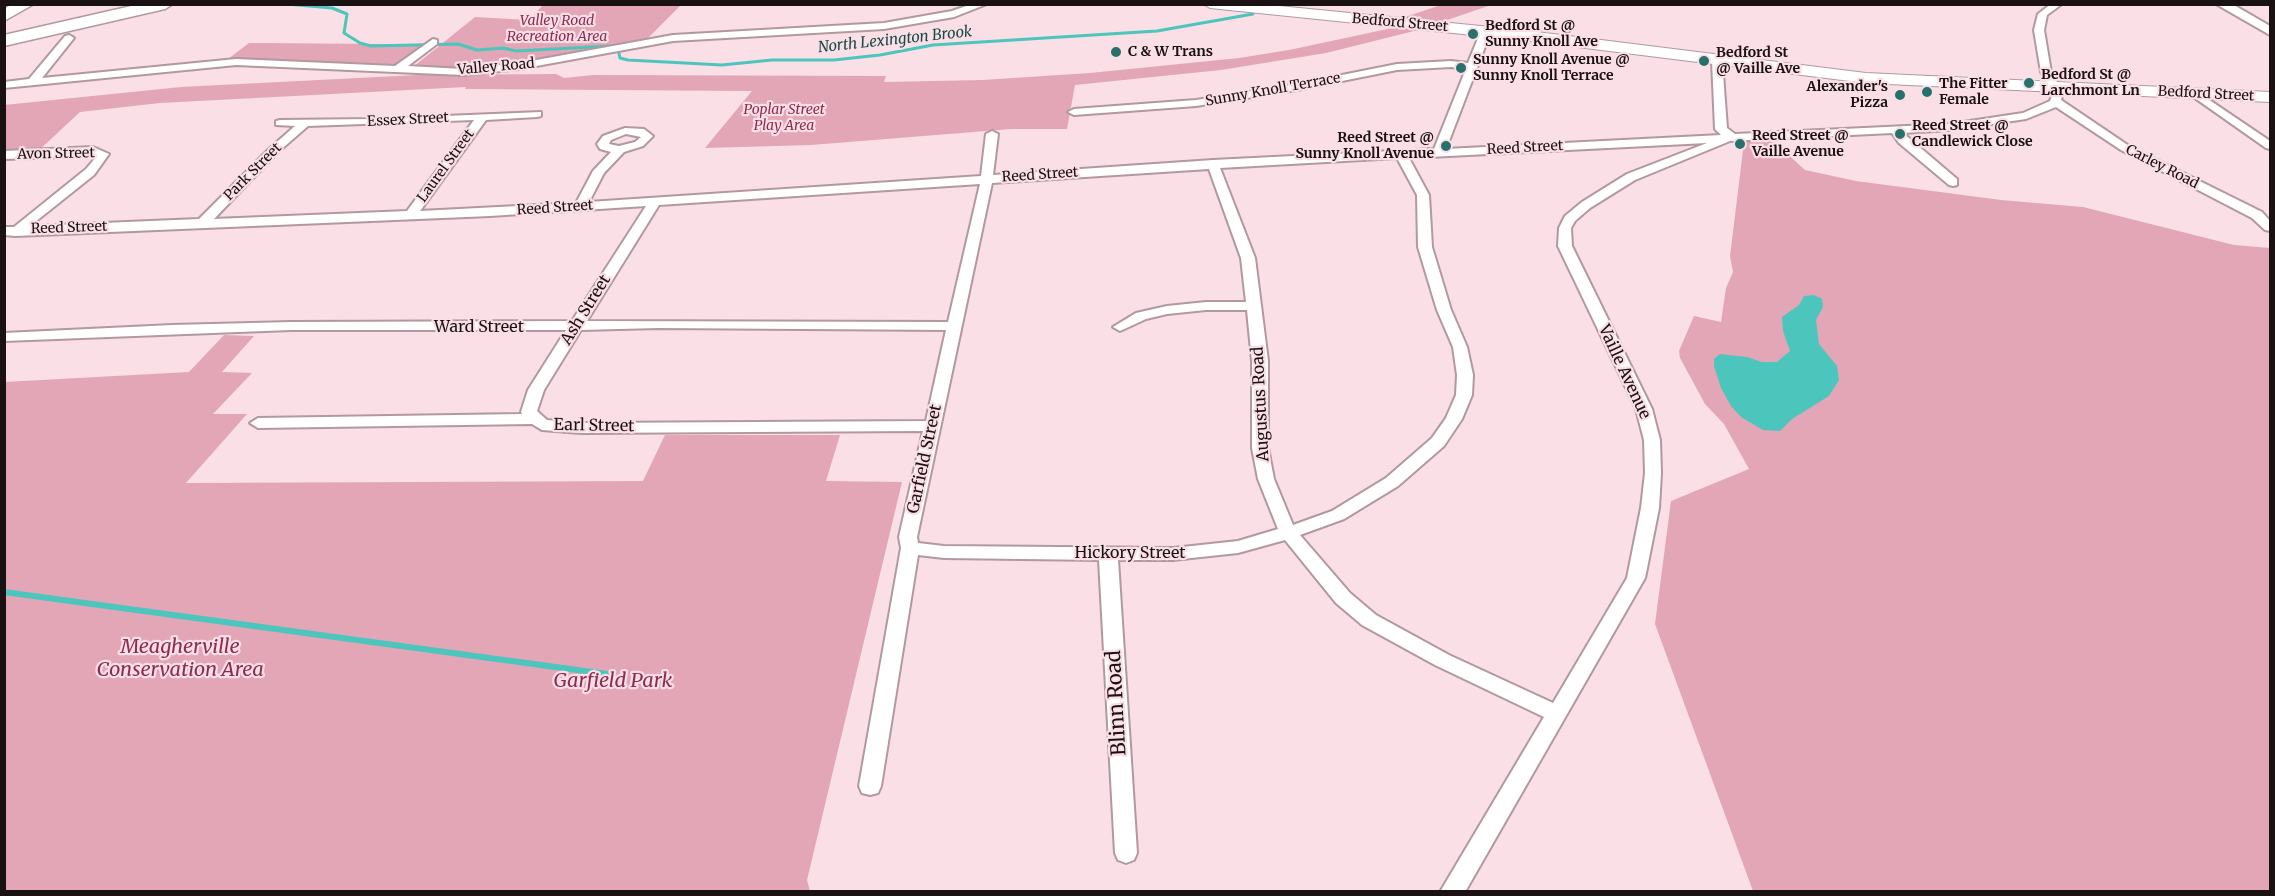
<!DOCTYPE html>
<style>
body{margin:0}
#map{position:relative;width:2275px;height:896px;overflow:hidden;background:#fadfe6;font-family:Merriweather,serif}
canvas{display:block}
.frame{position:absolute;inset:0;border:6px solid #1a1113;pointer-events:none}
</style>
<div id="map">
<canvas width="2275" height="896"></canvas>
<div class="frame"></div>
</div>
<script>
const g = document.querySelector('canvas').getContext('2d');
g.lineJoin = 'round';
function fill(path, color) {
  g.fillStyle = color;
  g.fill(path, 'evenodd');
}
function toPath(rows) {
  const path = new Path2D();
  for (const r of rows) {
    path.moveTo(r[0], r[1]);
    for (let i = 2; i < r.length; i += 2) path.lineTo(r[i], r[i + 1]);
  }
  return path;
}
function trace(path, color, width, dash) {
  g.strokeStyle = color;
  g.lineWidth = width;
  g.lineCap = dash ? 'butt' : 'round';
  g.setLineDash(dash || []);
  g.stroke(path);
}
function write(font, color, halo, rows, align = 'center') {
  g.font = font + ' Merriweather,serif';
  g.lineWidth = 4.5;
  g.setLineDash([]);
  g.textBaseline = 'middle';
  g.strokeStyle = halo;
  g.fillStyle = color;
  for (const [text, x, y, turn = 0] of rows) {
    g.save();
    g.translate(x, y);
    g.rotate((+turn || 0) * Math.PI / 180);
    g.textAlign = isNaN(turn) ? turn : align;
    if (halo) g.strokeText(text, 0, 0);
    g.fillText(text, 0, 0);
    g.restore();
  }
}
fill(toPath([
 [543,5,681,5,648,38,539,58,473,67,413,67,475,17,529,20],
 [1441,5,1491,5,1418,30,1326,53,1221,70,1075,85,1067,129,1011,129,811,145,705,148,752,91,465,89,466,87,160,103,80,112,36,153,5,154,4,105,181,87,417,75,556,74,564,78,593,75,886,76,884,82,982,80,1090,73,1239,58,1289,50,1397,27,1399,19],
 [249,43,385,44,423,44,398,65,228,59],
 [1773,141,1805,170,1856,181,2001,200,2083,207,2234,245,2270,248,2270,891,1753,891,1655,624,1671,501,1749,469,1724,424,1705,404,1680,358,1679,351,1694,316,1721,322,1726,288,1733,272,1730,256,1744,142],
 [224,335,254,336,222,372,252,373,213,414,247,414,186,483,643,481,665,435,840,435,826,481,902,482,807,880,810,891,5,891,5,382,189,372]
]), '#e2a6b7');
fill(toPath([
 [1814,295,1822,299,1823,307,1816,320,1819,344,1837,366,1839,380,1829,396,1792,419,1780,431,1763,430,1741,417,1731,406,1721,388,1714,366,1714,359,1720,354,1747,357,1762,362,1777,362,1790,351,1783,331,1782,317,1799,305,1804,296]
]), '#4cc5bd');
trace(toPath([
 [287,4,332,8,347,14,344,33,360,43,371,46,458,44,477,50,503,48,516,51,610,46],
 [1279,6,1282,4],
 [618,49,620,58,628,60,722,65,772,60,834,60,880,55,933,45,1157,31,1253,14]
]), '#4cc5bd', 3);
trace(toPath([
 [4,592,607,674]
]), '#4cc5bd', 6);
const street = toPath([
 [972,4,987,4,954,17,884,29,673,41,520,69,463,75,236,65,4,88,4,82,29,79,65,36,69,35,74,38,42,78,236,59,395,66,433,39,437,40,437,44,408,66,463,69,520,63,673,35,884,23,952,11,972,4],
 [2051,4,2062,4,2047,15,2044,30,2051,72,2063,92,2061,100,2129,146,2262,212,2270,221,2270,231,2265,230,2252,218,2121,150,2056,107,2026,119,1950,130,1903,133,1957,179,1957,185,1953,186,1949,185,1899,143,1892,133,1730,141,1635,180,1590,208,1575,221,1571,228,1572,246,1652,409,1660,440,1661,473,1659,508,1645,578,1465,892,1440,892,1544,717,1435,665,1362,625,1336,603,1285,540,1238,553,1173,560,1118,560,1137,853,1134,860,1126,863,1118,860,1115,853,1099,560,944,558,918,555,881,786,878,793,870,795,862,793,859,786,901,548,899,537,923,431,581,433,542,430,532,424,258,428,250,423,258,418,522,414,521,412,528,390,566,330,291,330,4,341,4,333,172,325,291,322,572,321,646,206,490,216,15,236,4,235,4,227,14,227,86,169,97,156,4,159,4,151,93,147,109,154,94,175,30,226,199,219,269,149,295,126,276,125,276,121,280,120,373,119,541,112,541,116,537,117,486,120,420,211,576,203,593,171,611,152,600,149,597,144,603,136,625,128,644,129,653,136,643,146,624,152,604,173,589,202,981,176,986,134,992,131,998,134,993,175,1213,160,1434,149,1466,69,1451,67,1397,70,1297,90,1196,106,1074,115,1068,112,1074,109,1196,100,1297,84,1397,64,1451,61,1468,63,1481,31,1486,28,1491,31,1446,149,1721,135,1715,129,1712,60,1717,57,1722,60,1727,128,1735,134,1950,124,2023,113,2050,101,2053,92,2041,72,2034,30,2038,14,2051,4],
 [474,120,407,211,214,219,277,153,308,126,474,120],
 [626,134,641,137,635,142,619,146,609,144,611,140,626,134],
 [1707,143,1627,174,1582,202,1565,216,1559,228,1558,246,1636,409,1644,440,1645,473,1641,508,1627,578,1553,703,1449,655,1376,615,1350,593,1300,535,1344,519,1398,486,1444,446,1462,419,1472,395,1473,375,1467,347,1451,310,1432,247,1429,195,1409,158,1707,143],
 [1397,158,1417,195,1418,247,1437,310,1453,347,1457,375,1456,395,1446,418,1432,438,1386,478,1332,511,1293,525,1274,479,1268,448,1268,361,1255,258,1220,168,1397,158],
 [1209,169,1241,258,1246,302,1206,302,1167,306,1136,313,1113,327,1120,331,1146,319,1167,314,1206,310,1247,310,1252,361,1252,448,1258,479,1278,529,1238,541,1173,548,944,546,918,543,917,537,992,183,1209,169],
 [980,184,948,322,587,321,659,205,980,184],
 [658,328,946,330,926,421,581,423,547,420,537,411,544,390,581,330,658,328],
 [2196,91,2270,141,2270,149,2266,148,2192,96,2192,92,2196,91]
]);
const secondary = toPath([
 [2216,4,2232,4,2270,26,2270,35,2216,4]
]);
const primary = toPath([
 [1203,4,1259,4,1521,30,1866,73,2270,92,2270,102,1866,83,1521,40,1210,8,1203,4]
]);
const highway = toPath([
 [12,4,34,4,4,21,4,9,12,4],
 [140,4,173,4,165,9,4,46,4,35,140,4]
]);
trace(street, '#b1999f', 4);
trace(secondary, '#b1999f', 4);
trace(primary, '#b1999f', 2);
trace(highway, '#b1999f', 3);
fill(street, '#fff');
fill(secondary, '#fff');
fill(primary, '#fff');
fill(highway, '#fff');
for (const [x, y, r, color] of [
 [1473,34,6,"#27716c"],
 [1116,52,6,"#27716c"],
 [1704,61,6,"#27716c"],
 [1461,68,6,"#27716c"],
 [2029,83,6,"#27716c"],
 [1927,92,6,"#27716c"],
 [1900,95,6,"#27716c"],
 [1900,134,6,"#27716c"],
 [1740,144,6,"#27716c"],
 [1446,146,6,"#27716c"]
]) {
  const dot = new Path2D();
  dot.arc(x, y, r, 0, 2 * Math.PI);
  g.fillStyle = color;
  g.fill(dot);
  trace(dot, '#fadfe6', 2);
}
write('italic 14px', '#8e2b52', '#fadfe6', [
 ["Valley Road",557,21],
 ["Recreation Area",557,37],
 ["Poplar Street",784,110],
 ["Play Area",784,126]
]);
write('14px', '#1a1113', '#fadfe6', [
 ["Bedford Street",1400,23,5],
 ["Valley Road",496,67,-5],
 ["Sunny Knoll Terrace",1273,90,-10],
 ["Bedford Street",2206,94,3],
 ["Essex Street",408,120,-3],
 ["Reed Street",1525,148,-3],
 ["Avon Street",56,154,-1],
 ["Laurel Street",446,166,-54],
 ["Carley Road",2162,167,27],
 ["Park Street",253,172,-45],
 ["Reed Street",1040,175,-4],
 ["Reed Street",555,208,-4],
 ["Reed Street",69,228,-2]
]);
write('bold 14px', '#1a1113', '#fadfe6', [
 ["Bedford St @",1485,26],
 ["Sunny Knoll Ave",1485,42],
 ["C & W Trans",1128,52],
 ["Bedford St",1716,53],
 ["@ Vaille Ave",1716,69],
 ["Sunny Knoll Avenue @",1473,60],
 ["Sunny Knoll Terrace",1473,76],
 ["Bedford St @",2041,75],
 ["Larchmont Ln",2041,91],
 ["The Fitter",1939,84],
 ["Female",1939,100],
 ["Alexander's",1888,87,"right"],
 ["Pizza",1888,103,"right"],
 ["Reed Street @",1912,126],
 ["Candlewick Close",1912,142],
 ["Reed Street @",1752,136],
 ["Vaille Avenue",1752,152],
 ["Reed Street @",1434,138,"right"],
 ["Sunny Knoll Avenue",1434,154,"right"]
], 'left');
write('italic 15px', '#164b47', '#fadfe6', [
 ["North Lexington Brook",895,40,-6]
]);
write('16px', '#1a1113', '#fadfe6', [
 ["Ash Street",586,310,-58],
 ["Ward Street",479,327],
 ["Vaille Avenue",1624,372,65],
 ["Augustus Road",1261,404,-93],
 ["Earl Street",594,426,1],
 ["Garfield Street",925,459,-78],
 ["Hickory Street",1130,553]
]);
write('italic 20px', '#8e2b52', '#fadfe6', [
 ["Meagherville",180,647],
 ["Conservation Area",180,670],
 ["Garfield Park",613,681]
]);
write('20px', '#1a1113', '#fadfe6', [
 ["Blinn Road",1117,703,-93]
]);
</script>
